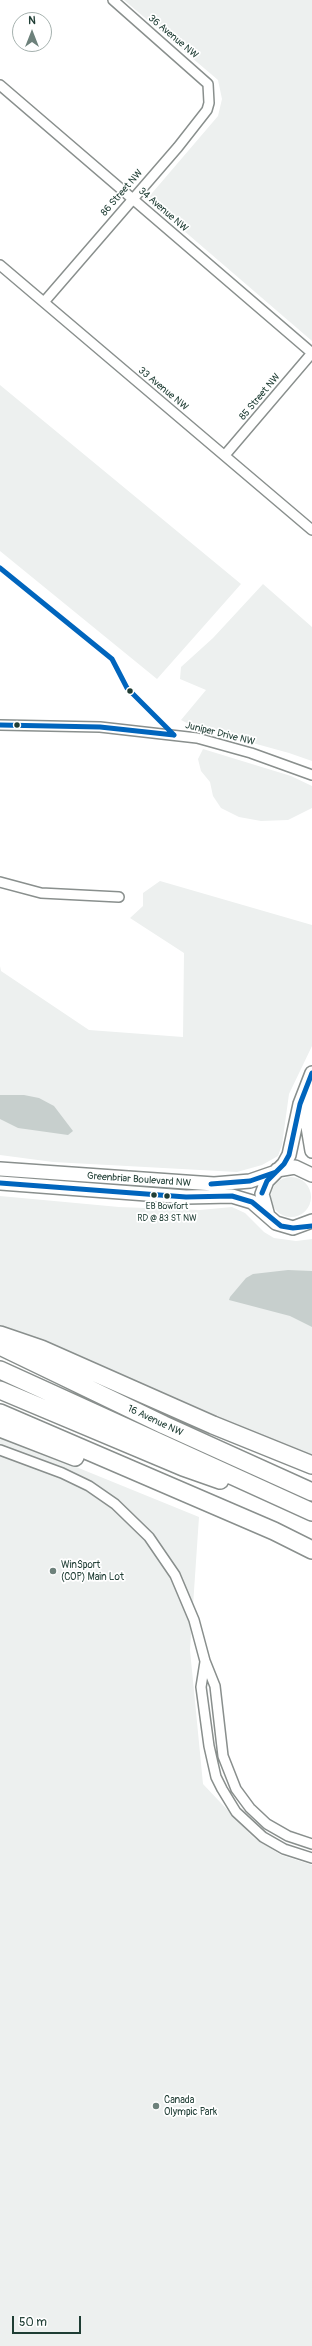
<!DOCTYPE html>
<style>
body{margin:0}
#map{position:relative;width:312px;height:2346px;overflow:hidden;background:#fff;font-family:Pangolin,sans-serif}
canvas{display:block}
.north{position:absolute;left:12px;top:12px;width:40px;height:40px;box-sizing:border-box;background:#fff;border:1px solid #a5b1ae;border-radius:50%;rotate:0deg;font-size:11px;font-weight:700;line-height:16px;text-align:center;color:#1f3d34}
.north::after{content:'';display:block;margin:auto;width:14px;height:18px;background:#6d817b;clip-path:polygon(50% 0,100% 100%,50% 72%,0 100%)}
.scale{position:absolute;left:12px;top:2316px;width:69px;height:18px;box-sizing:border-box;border:2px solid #1f3d34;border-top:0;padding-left:5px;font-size:12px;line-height:14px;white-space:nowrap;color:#1f3d34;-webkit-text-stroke:3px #fff;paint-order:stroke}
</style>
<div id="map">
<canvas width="312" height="2346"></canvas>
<div class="north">N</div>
<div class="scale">50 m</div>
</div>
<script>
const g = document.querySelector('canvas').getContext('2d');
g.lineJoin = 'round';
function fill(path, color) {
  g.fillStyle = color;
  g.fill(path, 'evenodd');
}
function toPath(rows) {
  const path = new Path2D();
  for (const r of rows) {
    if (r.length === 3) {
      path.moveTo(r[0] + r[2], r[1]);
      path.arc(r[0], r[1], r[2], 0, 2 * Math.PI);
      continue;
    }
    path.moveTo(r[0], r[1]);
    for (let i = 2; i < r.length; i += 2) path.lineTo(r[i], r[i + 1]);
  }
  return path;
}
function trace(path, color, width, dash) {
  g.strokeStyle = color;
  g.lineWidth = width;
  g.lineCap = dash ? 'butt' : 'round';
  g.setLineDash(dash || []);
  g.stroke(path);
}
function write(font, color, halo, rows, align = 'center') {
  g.font = font + ' Pangolin,sans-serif';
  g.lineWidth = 3.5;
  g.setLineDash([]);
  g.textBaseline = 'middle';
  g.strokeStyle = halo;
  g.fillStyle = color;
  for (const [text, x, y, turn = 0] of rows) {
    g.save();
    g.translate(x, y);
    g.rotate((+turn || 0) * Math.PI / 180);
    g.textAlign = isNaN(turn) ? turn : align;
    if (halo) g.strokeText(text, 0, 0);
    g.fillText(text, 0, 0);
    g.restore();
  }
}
fill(toPath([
 [124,0,312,0,312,341,147,199,218,116,222,99,218,80],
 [0,385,241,584,157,679,0,551],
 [263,584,312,627,312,761,289,753,195,727,181,720,206,690,180,679,181,667,213,638],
 [203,749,291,776,312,786,312,808,288,820,261,821,239,817,221,808,213,796,210,782,201,771,198,759],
 [160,881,312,925,312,1046,289,1094,282,1145,278,1156,262,1165,237,1172,53,1162,0,1155,0,966,1,971,89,1030,183,1037,184,953,130,918,143,906,143,893],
 [291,1197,20],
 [0,1196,119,1207,200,1210,232,1207,245,1213,264,1232,274,1238,296,1241,312,1239,312,1457,193,1410,0,1325],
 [0,1436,199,1517,190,1650,203,1784,254,1838,281,1855,312,1865,312,2346,0,2346]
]), '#edf0ef');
fill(toPath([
 [0,1095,24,1095,39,1098,54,1106,73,1131,68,1135,18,1128,0,1119],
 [288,1270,312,1271,312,1327,290,1316,229,1300,230,1297,246,1278,253,1274]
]), '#c7cfcd');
const street = toPath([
 [0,85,312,353],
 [0,265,312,530],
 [44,302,178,147,207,110,209,103,208,84,113,0],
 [225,455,312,353],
 [0,725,100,727,197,738,251,753,312,775],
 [0,882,41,893,119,897],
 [0,1450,62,1473,89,1486,115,1504,149,1537,175,1575,194,1620,205,1661,215,1686,223,1756,236,1789,250,1808,267,1824,288,1836,312,1844],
 [205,1662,201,1687,209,1746,216,1777,222,1789,236,1812,263,1837,284,1849,312,1858]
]);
const secondary = toPath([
 [312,1073,300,1104,289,1155,284,1164,267,1181,262,1194,268,1216,276,1223,293,1228,312,1221],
 [312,1092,308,1127,312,1151],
 [0,1169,214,1184,250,1181,276,1172],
 [277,1170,295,1167,312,1175],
 [0,1183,186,1197,232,1196,252,1202,268,1216]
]);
const highway = toPath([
 [0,1335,41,1349,213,1425,312,1465],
 [0,1346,164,1425,312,1492],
 [0,1370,312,1512],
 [0,1390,183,1467,220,1480],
 [0,1413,274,1531,312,1550],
 [0,1428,75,1457]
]);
trace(street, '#898f8d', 12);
trace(secondary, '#898f8d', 16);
trace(highway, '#898f8d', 20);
trace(street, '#fff', 9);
trace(secondary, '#fff', 13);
trace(highway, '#fff', 17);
trace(toPath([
 [0,568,112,659,127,688,174,735],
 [0,725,100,727,174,735],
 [0,1183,186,1197,232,1196,252,1202,281,1226,293,1228,312,1226],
 [211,1184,250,1181,276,1172],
 [262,1193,267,1181,284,1164,289,1155,300,1104,312,1073]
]), '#0065bd', 5);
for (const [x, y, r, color] of [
 [130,691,3.5,"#1f3d34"],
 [17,725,3.5,"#1f3d34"],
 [154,1195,3.5,"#1f3d34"],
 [167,1196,3.5,"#1f3d34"],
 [53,1571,4,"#6d817b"],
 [156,2106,4,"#6d817b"]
]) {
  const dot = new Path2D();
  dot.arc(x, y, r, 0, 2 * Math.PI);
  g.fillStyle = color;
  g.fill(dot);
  trace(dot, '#fff', 1.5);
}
write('9px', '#1f3d34', '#fff', [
 ["EB Bowfort",167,1207],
 ["RD @ 83 ST NW",167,1219]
]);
write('10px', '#1f3d34', '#fff', [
 ["36 Avenue NW",173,37,40],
 ["86 Street NW",122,193,-49],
 ["34 Avenue NW",163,210,41],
 ["33 Avenue NW",163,389,40],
 ["85 Street NW",260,397,-50],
 ["Juniper Drive NW",220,734,14],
 ["Greenbriar Boulevard NW",139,1180,4],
 ["16 Avenue NW",155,1421,25]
]);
write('10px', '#1f3d34', '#fff', [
 ["WinSport",61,1565],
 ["(COP) Main Lot",61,1577],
 ["Canada",164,2100],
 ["Olympic Park",164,2112]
], 'left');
</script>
